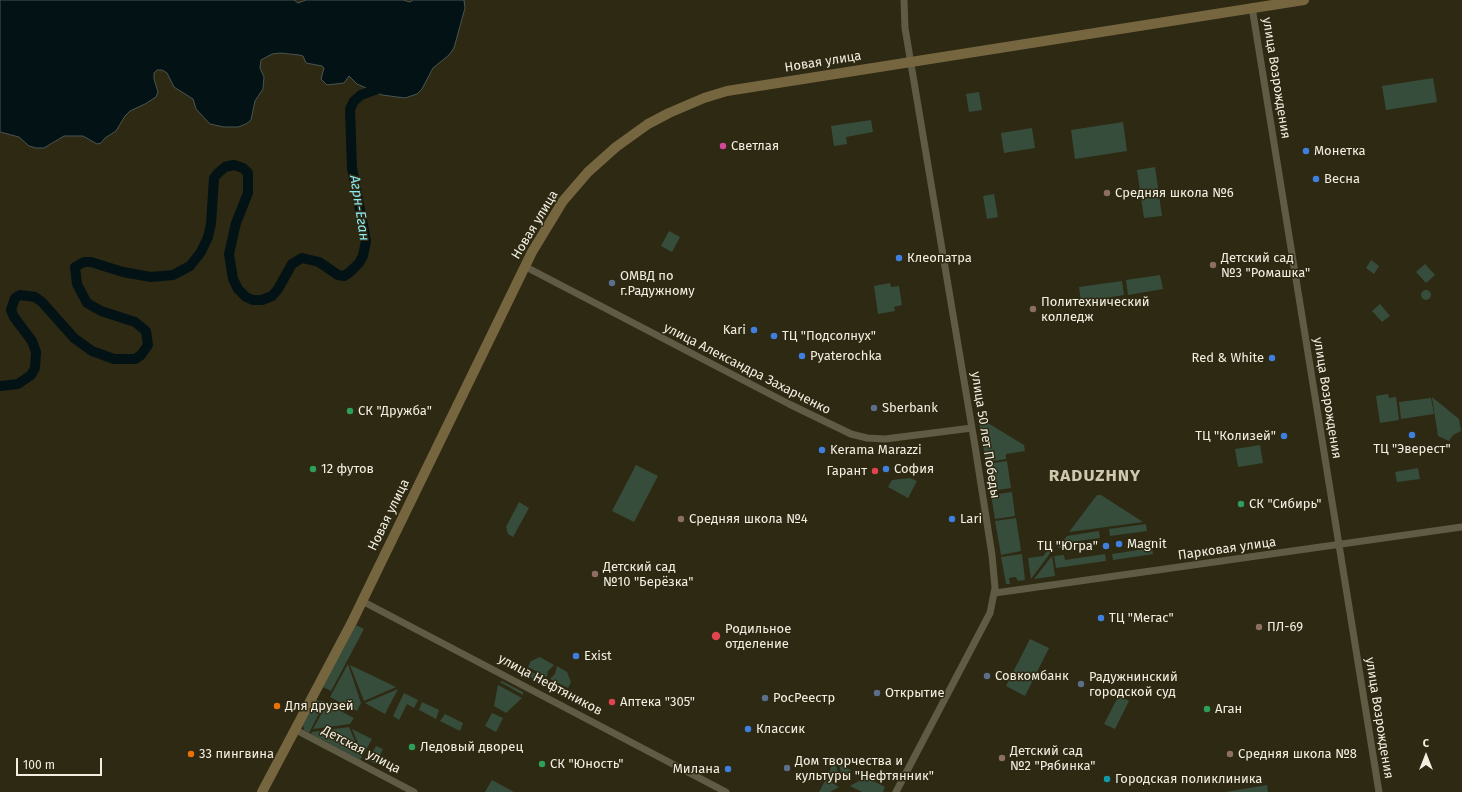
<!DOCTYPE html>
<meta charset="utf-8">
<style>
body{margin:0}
#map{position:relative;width:1462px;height:792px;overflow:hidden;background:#2e2913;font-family:"Fira Sans",sans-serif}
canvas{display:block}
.north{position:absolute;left:1406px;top:736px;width:40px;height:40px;-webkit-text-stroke:3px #2e2913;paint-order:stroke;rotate:0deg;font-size:11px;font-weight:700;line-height:16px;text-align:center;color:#f2efe2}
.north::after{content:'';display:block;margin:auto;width:14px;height:18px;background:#f2efe2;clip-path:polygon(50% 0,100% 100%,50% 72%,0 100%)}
.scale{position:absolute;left:16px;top:758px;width:86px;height:18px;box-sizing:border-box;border:2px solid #f2efe2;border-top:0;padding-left:5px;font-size:12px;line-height:14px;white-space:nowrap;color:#f2efe2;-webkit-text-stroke:3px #2e2913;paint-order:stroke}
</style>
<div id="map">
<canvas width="1462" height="792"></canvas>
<div class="north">С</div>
<div class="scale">100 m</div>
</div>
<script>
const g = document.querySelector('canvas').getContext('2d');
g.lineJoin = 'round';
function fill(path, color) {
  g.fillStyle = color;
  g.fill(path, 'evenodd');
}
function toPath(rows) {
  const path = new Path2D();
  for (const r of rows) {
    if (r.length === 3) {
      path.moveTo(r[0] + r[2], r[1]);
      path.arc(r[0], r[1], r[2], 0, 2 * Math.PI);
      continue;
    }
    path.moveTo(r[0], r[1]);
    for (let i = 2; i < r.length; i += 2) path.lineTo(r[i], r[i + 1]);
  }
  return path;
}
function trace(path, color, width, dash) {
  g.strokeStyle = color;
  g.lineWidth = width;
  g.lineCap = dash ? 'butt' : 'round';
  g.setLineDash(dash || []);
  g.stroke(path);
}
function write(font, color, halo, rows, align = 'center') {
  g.font = font + ' "Fira Sans",sans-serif';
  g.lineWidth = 3;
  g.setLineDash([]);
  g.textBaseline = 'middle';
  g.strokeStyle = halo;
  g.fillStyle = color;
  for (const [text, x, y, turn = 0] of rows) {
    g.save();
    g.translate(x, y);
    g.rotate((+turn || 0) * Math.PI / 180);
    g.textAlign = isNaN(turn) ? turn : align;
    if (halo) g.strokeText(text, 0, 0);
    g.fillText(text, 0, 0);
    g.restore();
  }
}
fill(toPath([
 [1433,78,1437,102,1386,110,1382,86],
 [979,92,982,110,969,112,966,94],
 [871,120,873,132,846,137,847,144,834,146,831,126],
 [1123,122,1127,151,1075,159,1071,130],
 [1032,128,1035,148,1004,153,1001,133],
 [1155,167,1162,216,1144,218,1137,170],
 [994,194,998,217,987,219,983,196],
 [669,231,680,237,672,252,661,246],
 [1371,260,1379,266,1374,274,1366,268],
 [1425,264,1435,275,1426,283,1416,272],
 [1160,275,1163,289,1128,295,1126,280],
 [1122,281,1124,295,1081,302,1079,287],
 [890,283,891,287,899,286,902,305,894,307,895,311,878,314,874,286],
 [1426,295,5],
 [1380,304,1390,316,1382,322,1372,311],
 [1388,394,1389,398,1396,397,1399,420,1380,423,1376,396],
 [1432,397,1459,419,1461,431,1453,435,1449,441,1438,436],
 [1431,398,1434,414,1401,419,1399,402],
 [978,417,1024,445,1025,451,1006,454,1006,459,986,462],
 [1260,445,1263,463,1238,467,1235,449],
 [1007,461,1011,488,991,491,986,464],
 [636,465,658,476,634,522,612,511],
 [1418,468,1420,479,1397,482,1395,472],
 [910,478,917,481,908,498,888,487,892,480],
 [1012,492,1015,516,995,519,991,495],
 [1097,495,1101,495,1143,522,1069,532],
 [519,502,529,508,513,537,508,534,506,527],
 [1016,518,1021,551,1001,555,995,521],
 [1146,524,1147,531,1110,536,1109,529],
 [1099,531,1100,538,1063,543,1063,547,1058,548,1067,536],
 [1050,547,1051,552,1031,579,1028,558,1043,556],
 [1152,548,1153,554,1113,560,1112,554],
 [1022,554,1025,580,1018,581,1016,577,1009,578,1010,584,1006,584,1001,557],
 [1105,554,1106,561,1056,568,1054,556,1064,555,1065,560],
 [1052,556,1055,576,1034,579],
 [356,625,364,629,331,691,323,687],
 [1030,639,1049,648,1025,696,1006,686],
 [540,657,554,665,548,671,547,677,528,667,531,661],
 [348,664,361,703,357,711,330,697],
 [350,665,396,687,364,701],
 [557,666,567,672,571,682,568,688,550,679,555,674],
 [532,672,546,680,544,685,530,677],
 [502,681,523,692,523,695,500,682],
 [549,681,559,687,557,692,546,686],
 [498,685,522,698,506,713,494,706],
 [398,689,385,714,365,703],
 [404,693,418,700,414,708,407,704,399,720,393,716],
 [1119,695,1129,701,1115,729,1104,724],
 [316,700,325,702,309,733,304,730,303,725],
 [422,702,439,710,436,719,419,710],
 [327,704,354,718,350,724,313,729],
 [492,713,503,718,496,732,485,726],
 [445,714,463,723,460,731,440,721],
 [349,727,362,757,360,760,311,734,312,732],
 [352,729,372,739,363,755],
 [376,746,383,749,376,764,368,760],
 [832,765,836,765,840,781,829,775,829,773],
 [839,765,851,770,845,781,843,780],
 [866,777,885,787,883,792,862,792,850,786],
 [492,780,514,792,485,792],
 [827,780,839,787,830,792,819,792,825,781],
 [1267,785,1268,792,1225,792]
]), '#374d3c');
const water = toPath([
 [0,0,294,0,298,3,306,0,403,0,410,2,413,0,464,0,465,8,454,48,449,55,433,68,422,89,417,94,405,98,382,95,357,84,349,76,344,83,327,85,321,79,324,68,322,66,306,63,303,56,299,55,280,53,272,54,261,60,260,68,264,77,263,89,255,101,251,120,246,124,238,127,224,127,210,124,196,109,193,99,174,87,167,73,162,70,157,70,154,73,154,79,158,92,156,97,145,104,130,111,125,116,116,131,105,138,101,143,97,144,83,136,64,136,44,148,36,148,29,146,19,137,0,132,0,0]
]);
fill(water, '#031315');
trace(water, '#4b5552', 1);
trace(toPath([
 [0,386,18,384,31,375,35,368,36,352,32,341,14,317,11,310,15,298,20,295,35,297,42,302,74,338,92,351,114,359,135,359,141,355,148,345,146,331,135,322,101,311,87,303,77,284,75,267,84,262,91,262,123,272,151,277,173,275,190,266,201,252,208,237,211,224,214,178,218,173,225,167,234,165,243,168,248,173,248,193,236,223,229,254,233,279,238,289,246,297,253,300,262,300,272,296,278,289,292,264,302,258,319,262,338,275,344,276,350,272,359,263,363,256,366,241,352,168,350,109,354,101,361,95,385,86]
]), '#031315', 10);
trace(toPath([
 [1252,7,1379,792],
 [524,266,789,404,851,434,867,438,885,439,972,428],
 [995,593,1462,527],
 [362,601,726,792],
 [296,730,414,792],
 [896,792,990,613,995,588,992,555,975,446,905,28,904,0]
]), '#605b44', 7);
trace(toPath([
 [262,792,352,622,532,252,563,201,588,172,616,147,648,124,669,113,704,98,727,91,1304,0]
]), '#766640', 10);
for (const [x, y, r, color] of [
 [723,146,4,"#d1479c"],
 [1306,151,4,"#3f7fe0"],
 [1316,179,4,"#3f7fe0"],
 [1107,193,4,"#8d6e63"],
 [899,258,4,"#3f7fe0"],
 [1213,265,4,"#8d6e63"],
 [612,283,4,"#5c6f8a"],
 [1033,309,4,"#8d6e63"],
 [754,330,4,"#3f7fe0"],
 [774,336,4,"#3f7fe0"],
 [802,356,4,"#3f7fe0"],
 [1272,358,4,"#3f7fe0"],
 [874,408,4,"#5c6f8a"],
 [350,411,4,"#2e9e5b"],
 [1412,435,4,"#3f7fe0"],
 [1284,436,4,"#3f7fe0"],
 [822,450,4,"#3f7fe0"],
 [313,469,4,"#2e9e5b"],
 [886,469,4,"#3f7fe0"],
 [875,471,4,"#e0444e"],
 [1241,504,4,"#2e9e5b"],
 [681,519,4,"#8d6e63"],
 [952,519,4,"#3f7fe0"],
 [1119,544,4,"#3f7fe0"],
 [1106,546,4,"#3f7fe0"],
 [595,574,4,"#8d6e63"],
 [1101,618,4,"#3f7fe0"],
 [1259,627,4,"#8d6e63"],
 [716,636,5,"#e0444e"],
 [576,656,4,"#3f7fe0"],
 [987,676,4,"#5c6f8a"],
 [1081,684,4,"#5c6f8a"],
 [877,693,4,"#5c6f8a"],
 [765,698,4,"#5c6f8a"],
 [612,702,4,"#e0444e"],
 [277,706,4,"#e8710a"],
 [1207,709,4,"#2e9e5b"],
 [748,729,4,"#3f7fe0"],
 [412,747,4,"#2e9e5b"],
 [191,754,4,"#e8710a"],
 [1230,754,4,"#8d6e63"],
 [1002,758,4,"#8d6e63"],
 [542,764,4,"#2e9e5b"],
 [787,768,4,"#5c6f8a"],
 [728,769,4,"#3f7fe0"],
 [1107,779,4,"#0f9aa8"]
]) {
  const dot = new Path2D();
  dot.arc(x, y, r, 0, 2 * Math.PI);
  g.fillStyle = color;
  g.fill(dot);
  trace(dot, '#2e2913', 1.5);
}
write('13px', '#f2efe2', '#2e2913', [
 ["Новая улица",823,62,-9],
 ["улица Возрождения",1276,78,81],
 ["Новая улица",535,225,-59],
 ["улица Александра Захарченко",747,369,27],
 ["улица Возрождения",1327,398,81],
 ["улица 50 лет Победы",985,435,81],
 ["Новая улица",389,515,-64],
 ["Парковая улица",1227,549,-8],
 ["улица Нефтяников",550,685,28],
 ["улица Возрождения",1379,718,81],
 ["Детская улица",361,750,28]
]);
write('13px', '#f2efe2', '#2e2913', [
 ["Светлая",731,146],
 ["Монетка",1314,151],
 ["Весна",1324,179],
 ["Средняя школа №6",1115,193],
 ["Клеопатра",907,258],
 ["Детский сад",1221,258],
 ["№3 \"Ромашка\"",1221,273],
 ["ОМВД по",620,276],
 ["г.Радужному",620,291],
 ["Политехнический",1041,302],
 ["колледж",1041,317],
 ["Kari",746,330,"right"],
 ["ТЦ \"Подсолнух\"",782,336],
 ["Pyaterochka",810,356],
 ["Red & White",1264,358,"right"],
 ["Sberbank",882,408],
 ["СК \"Дружба\"",358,411],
 ["ТЦ \"Колизей\"",1276,436,"right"],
 ["ТЦ \"Эверест\"",1412,449,"center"],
 ["Kerama Marazzi",830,450],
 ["12 футов",321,469],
 ["София",894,469],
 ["Гарант",867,471,"right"],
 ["СК \"Сибирь\"",1249,504],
 ["Средняя школа №4",689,519],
 ["Lari",960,519],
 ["Magnit",1127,544],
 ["ТЦ \"Югра\"",1098,546,"right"],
 ["Детский сад",603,567],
 ["№10 \"Берёзка\"",603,582],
 ["ТЦ \"Мегас\"",1109,618],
 ["ПЛ-69",1267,627],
 ["Родильное",725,629],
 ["отделение",725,644],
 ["Exist",584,656],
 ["Совкомбанк",995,676],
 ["Радужнинский",1089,677],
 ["городской суд",1089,692],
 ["Открытие",885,693],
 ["РосРеестр",773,698],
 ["Аптека \"305\"",620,702],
 ["Для друзей",285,706],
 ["Аган",1215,709],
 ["Классик",756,729],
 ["Ледовый дворец",420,747],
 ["Детский сад",1010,751],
 ["№2 \"Рябинка\"",1010,766],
 ["33 пингвина",199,754],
 ["Средняя школа №8",1238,754],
 ["Дом творчества и",795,761],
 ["культуры \"Нефтянник\"",795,776],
 ["СК \"Юность\"",550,764],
 ["Милана",720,769,"right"],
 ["Городская поликлиника",1115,779]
], 'left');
write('italic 14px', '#8ceaf4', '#2e2913', [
 ["Агрн-Еган",359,208,81]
]);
g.letterSpacing = '1px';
write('bold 17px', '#cfc9af', '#2e2913', [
 ["RADUZHNY",1095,476]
]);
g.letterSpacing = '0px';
</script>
